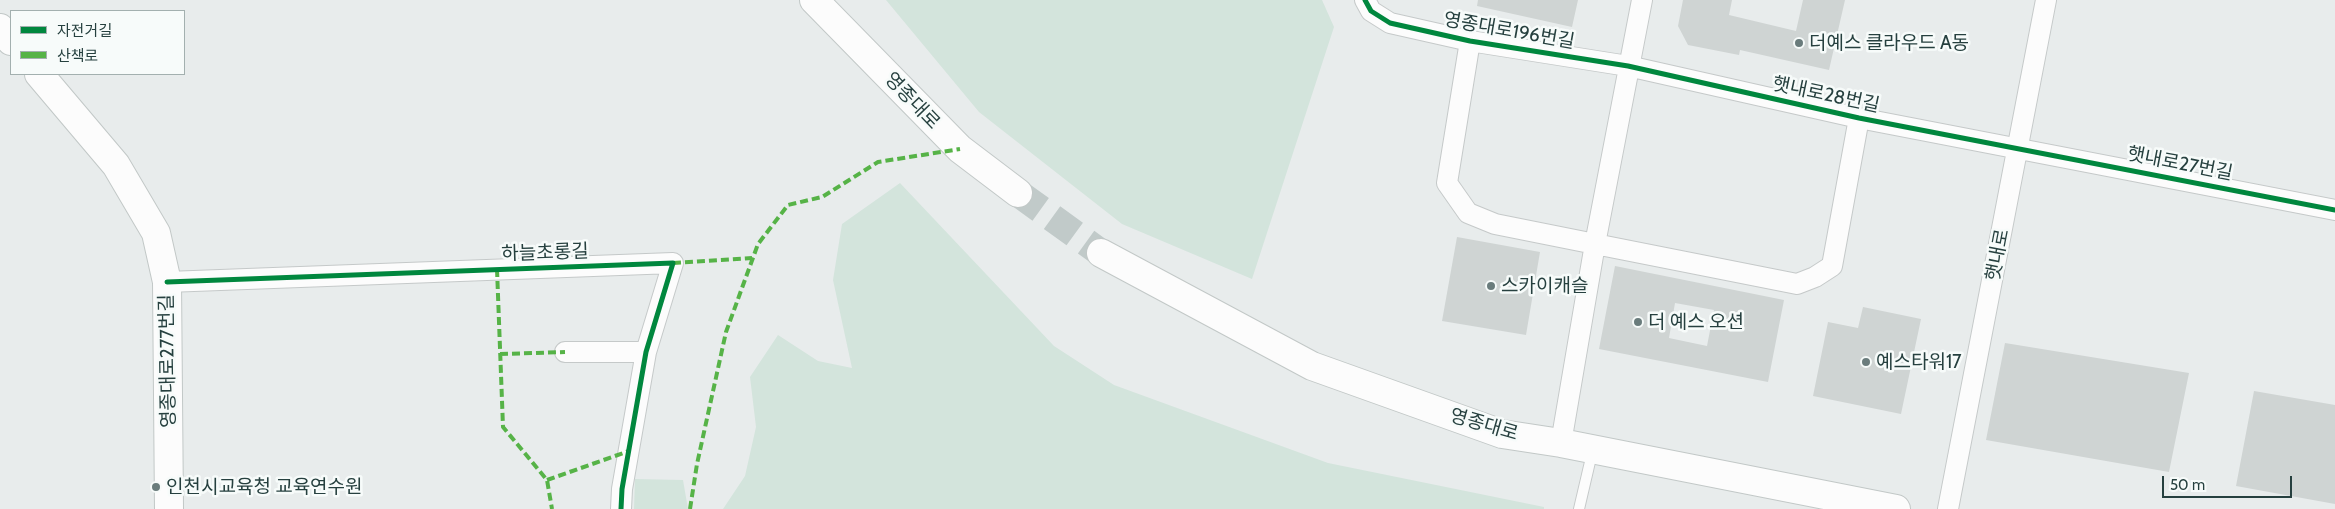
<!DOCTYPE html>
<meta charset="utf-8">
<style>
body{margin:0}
#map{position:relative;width:2335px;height:509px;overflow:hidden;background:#e8ecec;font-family:Cabin,"Noto Sans KR",sans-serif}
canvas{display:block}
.legend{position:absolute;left:10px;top:10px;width:175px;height:65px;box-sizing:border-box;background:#f7fbfa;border:1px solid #a3b0af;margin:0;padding:6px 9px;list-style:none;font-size:15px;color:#26403f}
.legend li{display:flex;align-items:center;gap:10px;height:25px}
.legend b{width:25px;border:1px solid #a3b0af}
.scale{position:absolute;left:2162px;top:476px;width:130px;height:22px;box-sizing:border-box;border:2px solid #26403f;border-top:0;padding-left:6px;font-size:15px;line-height:18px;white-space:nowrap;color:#26403f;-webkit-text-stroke:4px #f7fbfa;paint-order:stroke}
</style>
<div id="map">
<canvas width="2335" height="509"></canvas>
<ul class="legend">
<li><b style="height:6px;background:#00873e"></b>자전거길</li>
<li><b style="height:6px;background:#56b347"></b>산책로</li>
</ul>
<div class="scale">50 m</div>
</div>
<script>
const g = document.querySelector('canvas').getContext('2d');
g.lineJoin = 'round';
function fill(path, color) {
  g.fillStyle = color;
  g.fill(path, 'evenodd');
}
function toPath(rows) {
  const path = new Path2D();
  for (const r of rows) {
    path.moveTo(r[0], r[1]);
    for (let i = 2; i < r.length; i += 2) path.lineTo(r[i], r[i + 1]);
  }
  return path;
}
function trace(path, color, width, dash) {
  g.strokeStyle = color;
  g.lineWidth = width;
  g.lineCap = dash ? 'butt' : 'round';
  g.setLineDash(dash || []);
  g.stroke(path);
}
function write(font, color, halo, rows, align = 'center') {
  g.font = font + ' Cabin,"Noto Sans KR",sans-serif';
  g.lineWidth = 5;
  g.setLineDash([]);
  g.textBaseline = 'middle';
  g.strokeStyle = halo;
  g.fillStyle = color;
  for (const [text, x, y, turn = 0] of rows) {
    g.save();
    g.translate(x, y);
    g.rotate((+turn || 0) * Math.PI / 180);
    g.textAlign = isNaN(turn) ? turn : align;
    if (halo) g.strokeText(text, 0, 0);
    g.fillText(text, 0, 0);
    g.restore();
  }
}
fill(toPath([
 [886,0,1322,0,1334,27,1252,279,1122,224,979,112],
 [900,183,1054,346,1114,385,1328,463,1544,507,1544,509,723,509,745,476,756,427,750,377,778,335,818,361,852,368,833,280,842,224],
 [635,479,683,480,688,509,634,509]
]), '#d3e4dc');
fill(toPath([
 [1478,0,1578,0,1572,27,1477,6],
 [1683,0,1732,0,1729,15,1796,31,1803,0,1845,0,1829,70,1740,50,1739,55,1688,45,1678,26],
 [1457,237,1540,252,1526,335,1442,321],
 [1615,266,1784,300,1768,382,1599,349],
 [1675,303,1714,310,1707,346,1669,338],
 [1863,307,1921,319,1901,414,1813,396,1828,322,1858,328],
 [2005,343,2189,373,2169,472,1986,440],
 [2254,391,2335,405,2335,504,2236,486]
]), '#cfd4d3');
trace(toPath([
 [1018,193,1101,253]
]), '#c1cac9', 28, [28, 14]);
const lane = toPath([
 [1579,509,1593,449]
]);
const street = toPath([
 [1365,0,1371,11,1390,23,1470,41,1628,66,1859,118,2335,210],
 [1470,41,1447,183,1468,213,1495,224,1595,244,1797,284,1815,277,1832,266,1859,118],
 [167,282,673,263,646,352,622,489,621,509],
 [565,352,646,352],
 [1561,443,1595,244,1642,0],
 [1948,509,2046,0]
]);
const secondary = toPath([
 [814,0,960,149,1018,193],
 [0,28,11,41],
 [39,74,116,165,156,233,167,282,169,509],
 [1101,253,1312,366,1502,434,1561,443,1896,509]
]);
trace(lane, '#c5c9c9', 12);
trace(street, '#c5c9c9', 22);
trace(secondary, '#c2c8c7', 30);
trace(lane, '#fcfcfc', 10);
trace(street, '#fcfcfc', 20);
trace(secondary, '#fcfcfc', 28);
trace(toPath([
 [673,263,752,258],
 [497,269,503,427,547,480,552,509],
 [500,354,565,352],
 [547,480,629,451],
 [690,509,697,464,726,332,758,244,788,205,822,197,878,162,960,149]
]), '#56b347', 4, [8, 4]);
trace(toPath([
 [1365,0,1371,11,1390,23,1470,41,1628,66,1859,118,2335,210],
 [167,282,673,263,646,352,622,489,621,509]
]), '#00873e', 5);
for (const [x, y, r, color] of [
 [1799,43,5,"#6a7c7c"],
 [1491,286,5,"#6a7c7c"],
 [1638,322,5,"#6a7c7c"],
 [1866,362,5,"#6a7c7c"],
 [156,487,5,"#6a7c7c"]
]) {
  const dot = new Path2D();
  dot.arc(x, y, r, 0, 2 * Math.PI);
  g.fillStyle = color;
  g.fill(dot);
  trace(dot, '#f7fbfa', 2);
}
write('19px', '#26403f', '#f7fbfa', [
 ["영종대로196번길",1509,31,10],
 ["햇내로28번길",1826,95,12],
 ["영종대로",912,101,46],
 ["햇내로27번길",2180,164,11],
 ["하늘초롱길",545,253,-2],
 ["햇내로",1998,255,-79],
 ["영종대로277번길",168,361,-91],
 ["영종대로",1484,425,16]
]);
write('19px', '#26403f', '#f7fbfa', [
 ["더예스 클라우드 A동",1809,43],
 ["스카이캐슬",1501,286],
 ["더 예스 오션",1648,322],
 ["예스타워17",1876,362],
 ["인천시교육청 교육연수원",166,487]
], 'left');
</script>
